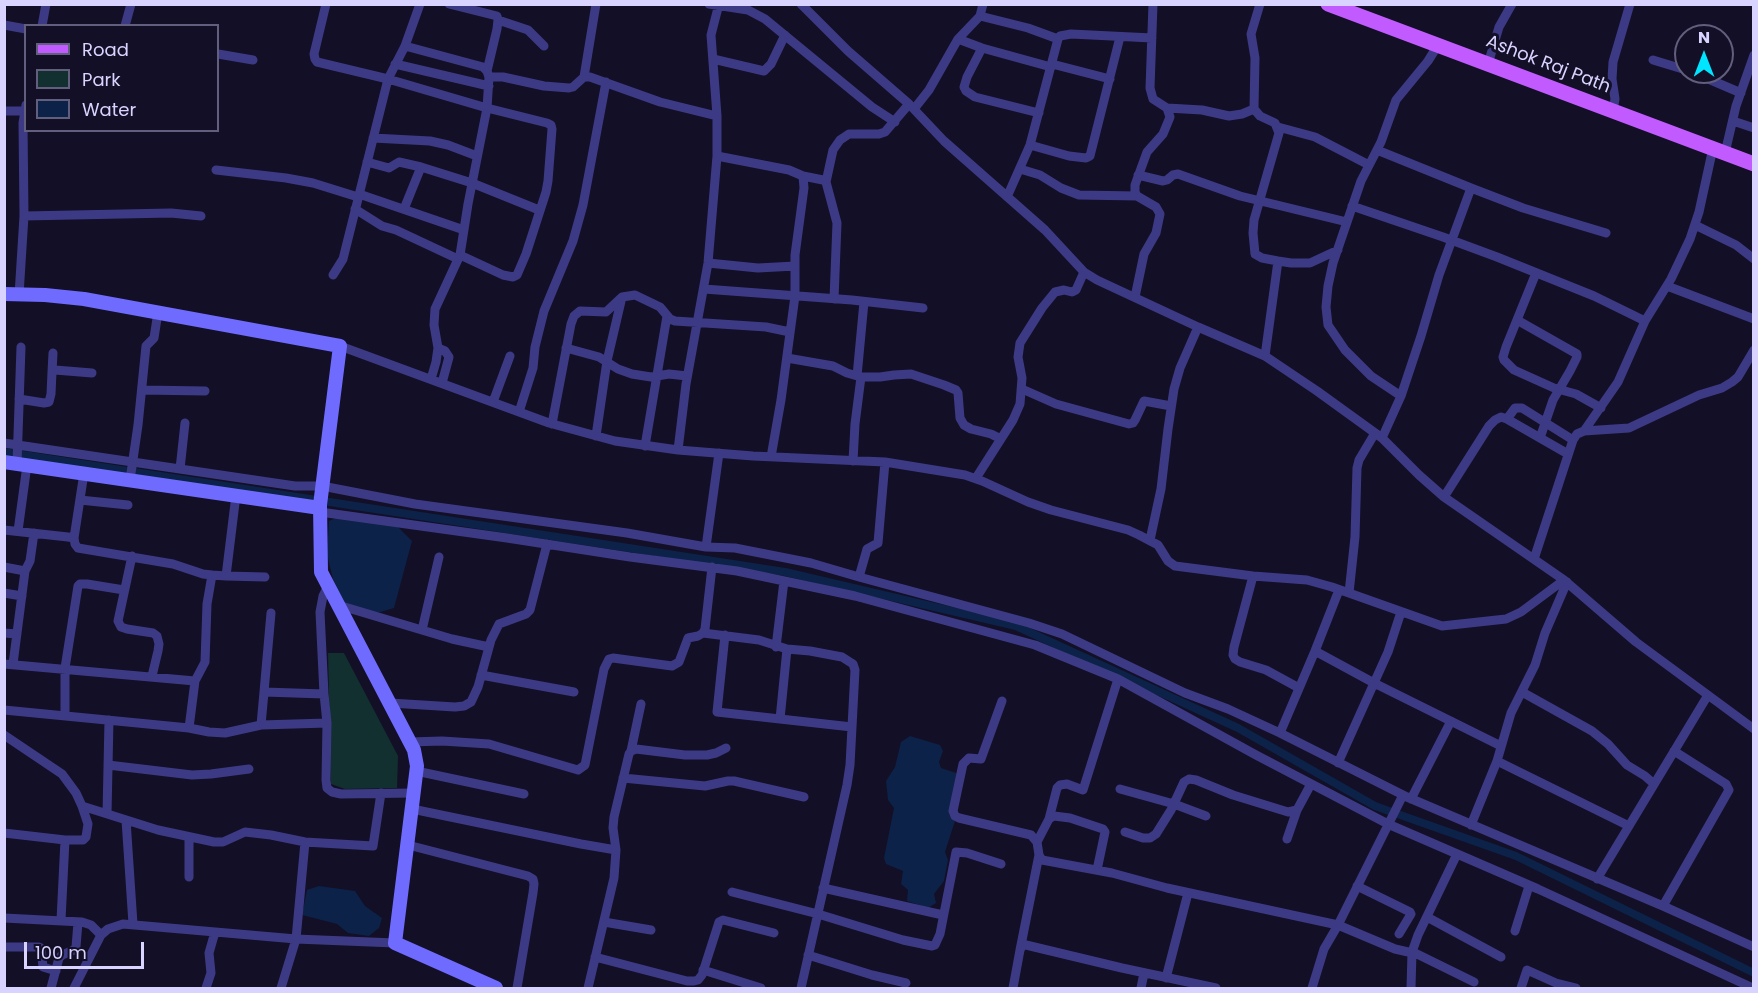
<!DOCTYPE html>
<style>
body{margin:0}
#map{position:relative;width:1758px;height:993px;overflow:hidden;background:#130f26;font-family:Poppins,sans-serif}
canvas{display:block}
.frame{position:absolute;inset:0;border:6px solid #d9d4ff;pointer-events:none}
.legend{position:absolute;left:24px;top:24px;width:195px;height:108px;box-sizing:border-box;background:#130f26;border:2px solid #625e7d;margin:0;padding:8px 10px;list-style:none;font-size:18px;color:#d9d4ff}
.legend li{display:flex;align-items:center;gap:12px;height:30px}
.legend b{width:30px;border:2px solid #625e7d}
.north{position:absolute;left:1674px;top:24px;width:60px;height:60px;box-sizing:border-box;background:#130f26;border:2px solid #625e7d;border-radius:50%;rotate:0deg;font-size:16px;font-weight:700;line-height:24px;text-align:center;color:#d9d4ff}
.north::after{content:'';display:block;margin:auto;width:21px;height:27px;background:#00e5ff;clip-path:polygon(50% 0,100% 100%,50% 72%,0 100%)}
.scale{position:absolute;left:24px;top:942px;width:120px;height:27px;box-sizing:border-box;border:3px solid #d9d4ff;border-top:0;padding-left:8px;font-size:18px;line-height:21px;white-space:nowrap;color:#d9d4ff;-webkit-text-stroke:4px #130f26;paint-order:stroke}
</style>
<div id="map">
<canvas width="1758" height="993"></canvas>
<div class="frame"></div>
<ul class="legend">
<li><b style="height:8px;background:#c25bff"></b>Road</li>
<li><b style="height:16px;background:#12302f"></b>Park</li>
<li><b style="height:16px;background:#0c2248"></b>Water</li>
</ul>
<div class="north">N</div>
<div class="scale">100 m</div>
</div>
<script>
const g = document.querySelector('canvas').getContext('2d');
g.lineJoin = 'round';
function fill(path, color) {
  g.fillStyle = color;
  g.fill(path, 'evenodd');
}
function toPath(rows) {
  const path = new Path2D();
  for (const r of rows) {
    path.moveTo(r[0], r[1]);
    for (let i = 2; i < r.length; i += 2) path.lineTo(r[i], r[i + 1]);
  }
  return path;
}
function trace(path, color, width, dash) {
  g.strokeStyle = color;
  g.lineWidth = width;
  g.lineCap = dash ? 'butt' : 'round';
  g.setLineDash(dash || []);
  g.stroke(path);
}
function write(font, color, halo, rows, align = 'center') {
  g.font = font + ' Poppins,sans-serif';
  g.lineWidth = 6;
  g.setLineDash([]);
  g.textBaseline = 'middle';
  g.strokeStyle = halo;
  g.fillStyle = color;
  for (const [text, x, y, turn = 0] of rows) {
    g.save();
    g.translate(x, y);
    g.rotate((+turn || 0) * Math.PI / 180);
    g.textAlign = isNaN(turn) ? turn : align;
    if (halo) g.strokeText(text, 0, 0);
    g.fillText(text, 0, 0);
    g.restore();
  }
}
fill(toPath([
 [328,653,344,653,398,756,397,788,345,789,331,784]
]), '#12302f');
fill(toPath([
 [338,517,397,526,412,541,394,608,377,613,344,603,333,579,327,554,329,521],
 [910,736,940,745,943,751,939,762,941,768,956,773,956,795,949,814,955,821,945,852,948,860,944,881,934,894,936,903,928,908,907,901,908,890,901,884,903,871,886,864,884,858,894,808,888,800,886,781,895,767,901,742],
 [319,886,355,891,365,906,382,918,379,928,369,936,348,933,337,924,302,915,307,890]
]), '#0c2248');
trace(toPath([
 [4,452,785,572,1016,626,1238,728,1375,806,1516,856,1754,973]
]), '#0c2248', 8);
trace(toPath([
 [326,4,314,54,315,59,317,62,388,79,487,108,468,204,460,255,435,309,434,325,438,348,436,362,431,379],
 [449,4,497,16,498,20,497,29,487,71],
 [709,4,748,10,765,19,872,107,895,122],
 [801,4,848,51,909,104,944,141,1045,230,1084,272,1097,280,1198,327,1265,356,1317,391,1382,438,1419,475,1444,497,1564,580,1636,642,1754,729],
 [1260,4,1251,34,1255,58,1254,109,1260,116,1275,123,1279,133,1254,220,1253,233,1255,254,1262,258,1278,261,1291,263,1310,263,1338,250],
 [980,16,1028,28,1058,39],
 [498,20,528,30,544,46],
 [4,25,26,29],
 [42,26,46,4],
 [125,26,131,4],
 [958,39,982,48,1051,67],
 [405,46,483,67,487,71,489,77,487,108,547,123,551,125,552,129,548,181,546,192,526,254,517,275,513,277,503,275,460,255],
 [982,48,967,77,964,87,966,91,975,97,1039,113],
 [218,54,253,60],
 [713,59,764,71,771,64,785,35],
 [1653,60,1686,70],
 [395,64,489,86],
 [1052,64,1110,79],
 [1488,64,1499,27,1512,4],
 [1692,72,1741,93],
 [489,77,503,77,544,86,569,88,573,87,584,77,590,77,660,102,717,116],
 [584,77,596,4],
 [1167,108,1202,110,1229,116,1242,114,1254,109],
 [914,109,929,90,958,39,980,16,983,4],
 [4,111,24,111],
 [1613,111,1615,99,1612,79,1613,62,1630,4],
 [1733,121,1754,128],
 [1278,127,1315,137,1369,165],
 [373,138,430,141,448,145,477,156],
 [1030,145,1069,156,1086,158,1090,156,1120,37],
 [1377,150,1471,188,1439,275,1421,336,1401,396,1382,438],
 [1725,153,1736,106,1754,55],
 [717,156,789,170,803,176,823,180,826,182,837,223,834,299],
 [367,162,389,168,399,162,421,167,472,183,539,210],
 [1020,169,1040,175,1061,188,1079,195,1137,196],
 [216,170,286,178,313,183,358,197],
 [1138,175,1163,181,1167,180,1173,175,1178,174,1240,196,1347,222],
 [826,182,833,150,840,140,849,134,879,134,885,132,909,104],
 [1471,188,1523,208,1606,233],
 [359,194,464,230],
 [1007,197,1030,145,1058,39,1060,36,1071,34,1152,38],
 [1352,206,1443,237,1497,257,1594,296,1645,321,1618,382,1584,431,1577,434,1573,440,1534,559],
 [355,209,382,226,396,230,458,259],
 [404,209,421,167],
 [24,216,171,213,201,216],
 [1695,225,1736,245,1754,259],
 [708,263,758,268,795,266],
 [1536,273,1506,347,1503,357,1504,360,1514,370,1554,388,1576,394,1601,408],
 [333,275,343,259,388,79,405,46,420,4],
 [1667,286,1754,319],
 [704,289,852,300,923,308],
 [19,295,24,216,23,123,26,105],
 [1135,297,1144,254,1156,233,1160,214,1156,207,1137,196,1135,192,1135,185,1147,152,1163,134,1170,117,1167,108,1153,99,1150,88,1153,4],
 [1517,320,1577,354,1577,357,1570,371,1553,400,1540,438],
 [1645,321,1671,279,1690,239,1699,212,1713,148],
 [340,346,549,423,615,441,678,450,753,456,885,462,965,475,982,481,1028,502,1051,510,1128,530,1139,535,1158,545,1168,561,1175,566,1253,576,1307,580,1332,587,1442,626,1506,619,1521,612,1564,580],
 [438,348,445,351,449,357,442,383],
 [566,348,599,357,618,369,632,374,651,377,669,374,687,376],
 [1265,356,1278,261],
 [787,358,833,366,847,373,861,377,880,377,894,375,911,374,944,385,956,390,958,393,960,418,964,425,971,429,991,434,1001,439],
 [52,372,53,353],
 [857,376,864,302],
 [1022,389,1056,404,1129,424,1133,423,1135,420,1144,401,1171,406],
 [142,390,205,391],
 [1401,396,1371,376,1345,350,1328,325,1326,307,1328,286,1333,263,1361,181,1381,142,1396,100,1428,61,1438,45],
 [19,399,44,403,49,402,51,394,52,372,55,370,92,373],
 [493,402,510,356],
 [519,412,533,368,535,347,544,311,573,241,583,205,606,82],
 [1507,419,1515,408,1522,408,1573,440],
 [552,424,571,324,574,316,580,311,606,312,622,297,635,295,660,307,670,319,675,321,766,327,790,332],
 [1584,431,1629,428,1699,395,1722,388,1732,382,1738,377,1754,350],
 [596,436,607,361,622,297],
 [4,443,295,486,322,486,415,504,627,533,706,547,735,548,811,563,859,577,1029,623,1062,634,1185,693,1228,709,1280,733,1407,797,1663,906,1754,947],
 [645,446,667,316],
 [678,450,686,384,708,263,717,156,717,116,711,35,719,4],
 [771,457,781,400,795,296,795,255,804,188,803,176],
 [853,461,855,424,861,377],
 [17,464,21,347],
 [180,469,185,423],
 [976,478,1013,420,1020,404,1022,378,1018,357,1020,343,1042,308,1055,292,1064,290,1072,292,1076,290,1084,272],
 [130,480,138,425,146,346,154,338,158,312],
 [1444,497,1489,426,1495,420,1501,417,1507,419,1568,454],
 [80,500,128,505],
 [320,512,507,538,630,557,737,571,855,596,1035,645,1118,679,1256,755,1388,824,1538,889,1753,988],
 [4,530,68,537,74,538,75,544,78,548,173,564,203,574,212,575],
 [18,531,27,465],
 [74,538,84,473],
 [1150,540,1161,489,1168,429,1174,389,1180,368,1198,327],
 [706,547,719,453],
 [132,556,118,621,121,627,127,629,153,633,157,636,159,644,158,651,152,676],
 [4,567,25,571,13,664],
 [25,571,30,561,34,533],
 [226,576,265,577],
 [1253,576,1234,647,1233,655,1235,659,1240,662,1266,670,1299,688],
 [859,577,867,549,878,543,885,462],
 [1567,582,1545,633,1535,665,1511,713,1497,761,1629,826],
 [4,593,22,596],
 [1349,593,1355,537,1357,468,1359,460,1375,433],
 [338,605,452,639,489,647],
 [271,613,264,692,324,694,320,612,323,596,328,586],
 [422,630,439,557],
 [4,633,17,634],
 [703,633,759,640,787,649,810,651,842,657,853,664,855,670,850,765,847,785,801,988],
 [725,635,717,712,852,727],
 [776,647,784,581],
 [1315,651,1374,683,1501,746],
 [4,664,195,681],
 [481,675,574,692],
 [264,692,261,725,327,723],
 [1522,692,1592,731,1608,744,1627,765,1645,776,1654,784],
 [324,694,327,723,326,780,327,788,332,792,341,794,414,793],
 [1002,701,981,759,969,758,963,764,953,811,955,816,959,818,1031,835,1037,842,1039,855,1042,860,1112,873,1167,888,1338,925,1395,949,1417,954,1474,982],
 [390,703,455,707,464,706,471,702,478,687,491,640,499,624,526,614,530,610,547,544],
 [4,710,189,728,195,681,205,662,207,604,212,575,226,576,236,495],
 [65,716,65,668,78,586,80,584,87,584,124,590],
 [780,719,787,649],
 [189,728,209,732,225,733,261,725],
 [1280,733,1315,651,1339,590],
 [4,735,62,774,76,793,82,806,88,824,86,837,83,840,65,840,4,833],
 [410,742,442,741,489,744,578,770,585,765,604,669,609,659,613,658,672,666,679,662,688,638,698,636,703,633,705,629,712,567],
 [631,751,641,704],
 [1338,763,1388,652,1401,612],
 [108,765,192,775,211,774,249,769],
 [416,771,524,794],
 [623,778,705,786,728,781,734,781,804,797],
 [1120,789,1174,804,1206,816],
 [1411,799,1451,721],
 [82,806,158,830,214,842,223,842,245,832,271,835,305,842,373,846,381,793],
 [412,809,581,844,616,850],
 [107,814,109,720],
 [1049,819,1057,788,1060,785,1067,784,1083,790,1118,679],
 [126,820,133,924],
 [1471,825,1497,761],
 [1125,832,1143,838,1150,838,1156,834,1171,810,1184,782,1189,779,1196,780,1233,795,1288,812,1297,810,1311,784],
 [189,837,189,877],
 [1287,839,1297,810],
 [1037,842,1049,819,1054,816,1070,818,1103,829,1105,832,1097,870],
 [408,845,528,876,533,879,534,884,533,893,517,988],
 [1597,879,1708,695],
 [1357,886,1410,912,1411,914,1399,934],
 [823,888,943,915],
 [732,892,818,914,903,940,932,946,935,945,940,934,956,852,967,853,1001,864],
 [1663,906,1729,790,1726,784,1674,751],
 [1427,917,1501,957],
 [4,918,82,922,91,925,101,935],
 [61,920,65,840],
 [604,922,651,930],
 [1515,931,1529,886],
 [4,947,39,947,41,948,43,967,56,971],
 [1020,950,1039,855],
 [808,955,872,975,906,983],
 [595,957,687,981,694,981,698,980,702,975,719,922,723,920,774,933],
 [703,970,761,988],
 [1166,978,1188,893],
 [51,988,59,958,62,955,74,950,76,947,78,922],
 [74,988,101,935,108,929,123,924,296,939,395,943],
 [206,988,211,973,209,953,215,932],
 [281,988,296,939,305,842],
 [588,988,614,878,616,850,613,828,614,817,629,754,631,751,636,749,685,755,707,755,716,753,726,748],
 [1013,988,1020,950,1022,946,1026,945,1122,968,1216,988],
 [1141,988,1144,973],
 [1312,988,1324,949,1338,925,1403,795],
 [1411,988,1412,952,1418,935,1457,854],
 [1521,988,1527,970,1556,983,1576,988]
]), '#3d3a85', 9);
trace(toPath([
 [4,294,45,295,84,299,340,346,320,505,321,572,414,750,417,766,395,943,496,988],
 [4,462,320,508]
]), '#6f6bff', 14);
trace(toPath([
 [1328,4,1754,164]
]), '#c25bff', 15);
write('18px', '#d9d4ff', '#130f26', [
 ["Ashok Raj Path",1548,65,21]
]);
</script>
